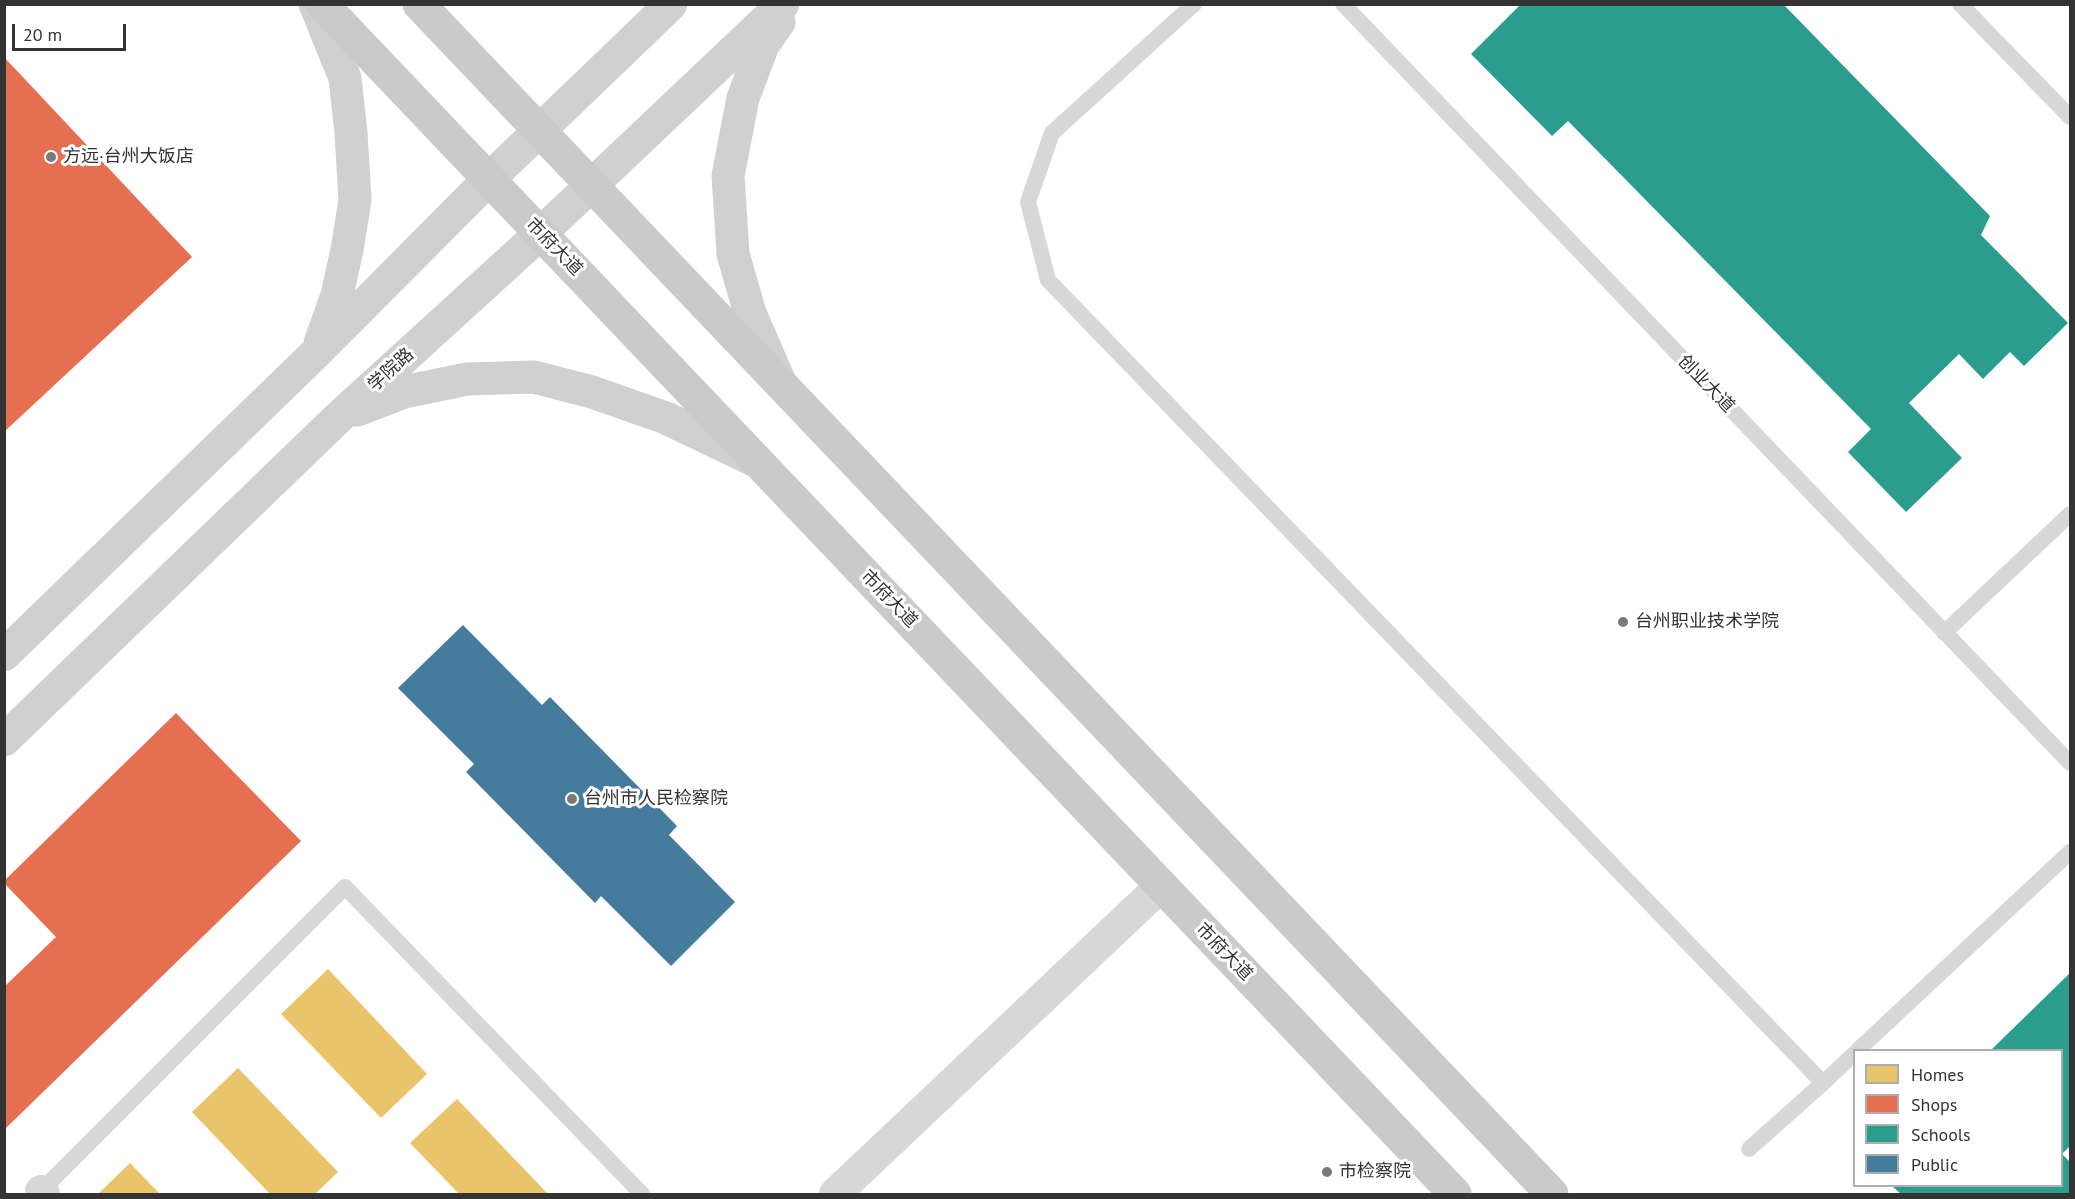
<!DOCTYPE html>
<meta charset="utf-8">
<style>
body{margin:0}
#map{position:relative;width:2075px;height:1199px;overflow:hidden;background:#fff;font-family:"PT Sans",sans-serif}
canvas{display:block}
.frame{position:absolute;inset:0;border:6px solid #333;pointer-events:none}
.legend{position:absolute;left:1853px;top:1049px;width:210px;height:138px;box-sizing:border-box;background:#fff;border:2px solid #adadad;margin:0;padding:8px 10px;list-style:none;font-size:18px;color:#333}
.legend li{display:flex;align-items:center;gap:12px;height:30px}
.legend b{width:30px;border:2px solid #adadad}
.scale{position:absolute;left:12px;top:24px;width:114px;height:27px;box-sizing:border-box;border:3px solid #333;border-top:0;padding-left:8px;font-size:18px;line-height:21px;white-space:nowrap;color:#333;-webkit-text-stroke:4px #fff;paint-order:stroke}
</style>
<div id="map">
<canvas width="2075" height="1199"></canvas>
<div class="frame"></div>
<ul class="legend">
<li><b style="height:16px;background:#e9c46a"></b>Homes</li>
<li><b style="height:16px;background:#e76f51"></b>Shops</li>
<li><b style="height:16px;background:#2a9d8f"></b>Schools</li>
<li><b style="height:16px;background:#457b9d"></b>Public</li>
</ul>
<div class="scale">20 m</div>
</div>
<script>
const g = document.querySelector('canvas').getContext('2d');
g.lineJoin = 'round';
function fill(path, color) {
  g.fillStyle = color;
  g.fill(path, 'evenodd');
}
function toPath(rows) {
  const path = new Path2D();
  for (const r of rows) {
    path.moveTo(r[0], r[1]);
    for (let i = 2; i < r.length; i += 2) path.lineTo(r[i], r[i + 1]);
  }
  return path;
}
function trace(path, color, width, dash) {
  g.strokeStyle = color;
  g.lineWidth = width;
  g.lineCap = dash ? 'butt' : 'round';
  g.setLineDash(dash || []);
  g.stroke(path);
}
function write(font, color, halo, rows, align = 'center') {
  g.font = font + ' "PT Sans","Noto Sans SC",sans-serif';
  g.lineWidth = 6;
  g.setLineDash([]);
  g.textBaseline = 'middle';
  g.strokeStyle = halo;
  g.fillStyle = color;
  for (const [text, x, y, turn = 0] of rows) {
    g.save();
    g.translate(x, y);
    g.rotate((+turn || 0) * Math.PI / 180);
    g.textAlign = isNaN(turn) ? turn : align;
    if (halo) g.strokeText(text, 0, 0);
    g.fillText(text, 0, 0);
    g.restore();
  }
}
fill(toPath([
 [328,969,427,1074,381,1118,281,1014],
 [238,1068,338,1172,315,1194,270,1194,192,1112],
 [457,1099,548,1194,459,1194,410,1143],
 [130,1163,160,1194,98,1194]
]), '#e9c46a');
fill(toPath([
 [4,57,192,257,4,432],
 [176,713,301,841,4,1130,4,987,56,937,4,883,4,881]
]), '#e76f51');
fill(toPath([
 [1521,4,1783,4,1990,216,1981,235,2068,323,2024,366,2010,352,1983,379,1959,354,1909,403,1962,458,1906,512,1848,452,1871,429,1568,121,1552,136,1471,54],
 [2070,973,2070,1146,2062,1154,2070,1162,2070,1194,1901,1194,1892,1186,2062,1186,2062,1050,1991,1050]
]), '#2a9d8f');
fill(toPath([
 [463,625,542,705,550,697,677,826,669,835,735,902,671,966,601,896,595,903,466,772,474,764,398,688]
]), '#457b9d');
trace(toPath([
 [1194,4,1052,133,1028,202,1048,280,1823,1083,1854,1054],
 [1343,4,2070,763],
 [1960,4,2070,117],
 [1944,633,2070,514],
 [1858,1050,2070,852],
 [1749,1149,1823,1083],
 [38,1194,345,887,642,1194]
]), '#d7d7d7', 16);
trace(toPath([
 [41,1191,44,1194],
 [835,1194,1161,886]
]), '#d7d7d7', 32);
trace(toPath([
 [315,4,345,78,351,133,355,200,347,250,337,295,320,343],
 [779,380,750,313,733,254,728,176,743,98,763,45,779,22],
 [357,410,404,392,467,379,534,377,592,392,666,418,756,461],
 [4,655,318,351,489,179,671,4],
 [4,740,339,417,541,233,783,4]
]), '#d0d0d0', 33);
trace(toPath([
 [322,4,1455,1194],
 [419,4,1552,1194]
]), '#cacaca', 33);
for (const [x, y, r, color] of [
 [51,157,6,"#7a7a7a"],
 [1623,622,6,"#7a7a7a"],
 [572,799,6,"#7a7a7a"],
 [1327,1172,6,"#7a7a7a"]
]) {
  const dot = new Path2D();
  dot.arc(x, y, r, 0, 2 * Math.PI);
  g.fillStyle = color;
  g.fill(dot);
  trace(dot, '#fff', 2);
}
write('18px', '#333', '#fff', [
 ["方远·台州大饭店",63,157],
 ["台州职业技术学院",1635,622],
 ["台州市人民检察院",584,799],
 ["市检察院",1339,1172]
], 'left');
write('18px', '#333', '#fff', [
 ["市府大道",554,247,46],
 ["学院路",391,370,-42],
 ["创业大道",1706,384,46],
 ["市府大道",889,599,46],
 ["市府大道",1224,952,46]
]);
</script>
